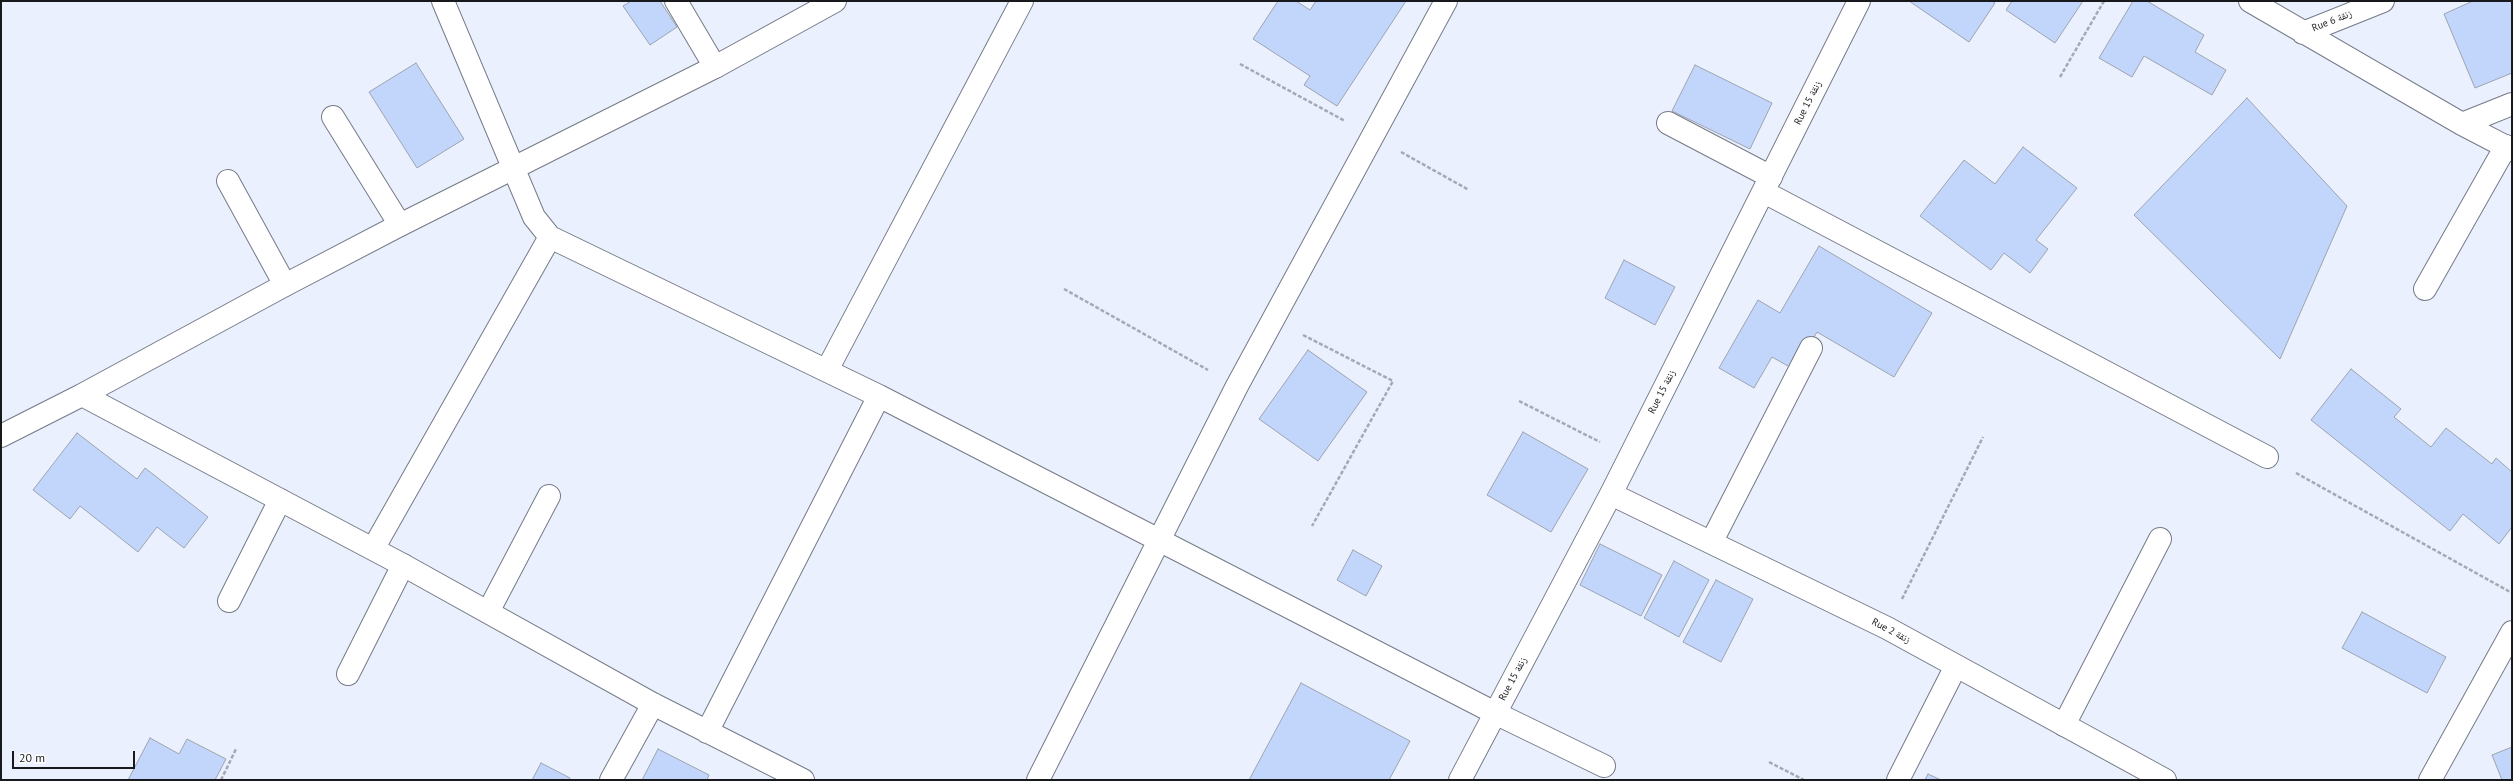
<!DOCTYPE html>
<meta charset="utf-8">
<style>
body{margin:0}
#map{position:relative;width:2513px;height:781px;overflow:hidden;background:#eaf0fe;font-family:"PT Sans",sans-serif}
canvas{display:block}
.frame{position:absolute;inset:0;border:2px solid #17191d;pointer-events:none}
.scale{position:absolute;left:12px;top:751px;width:123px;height:18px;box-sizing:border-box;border:2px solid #17191d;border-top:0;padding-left:5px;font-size:12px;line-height:14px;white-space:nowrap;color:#17191d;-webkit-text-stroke:3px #fdfdfd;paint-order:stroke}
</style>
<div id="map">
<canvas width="2513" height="781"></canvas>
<div class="frame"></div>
<div class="scale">20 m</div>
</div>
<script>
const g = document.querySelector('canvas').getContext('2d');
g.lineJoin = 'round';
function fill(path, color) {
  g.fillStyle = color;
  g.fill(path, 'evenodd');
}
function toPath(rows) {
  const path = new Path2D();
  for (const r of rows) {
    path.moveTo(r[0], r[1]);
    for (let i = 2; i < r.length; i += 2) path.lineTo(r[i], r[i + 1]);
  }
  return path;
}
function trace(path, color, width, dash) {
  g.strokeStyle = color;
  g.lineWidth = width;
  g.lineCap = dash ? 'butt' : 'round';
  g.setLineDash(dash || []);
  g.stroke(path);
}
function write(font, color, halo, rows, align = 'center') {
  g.font = font + ' "PT Sans","Noto Naskh Arabic",sans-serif';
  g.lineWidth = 3;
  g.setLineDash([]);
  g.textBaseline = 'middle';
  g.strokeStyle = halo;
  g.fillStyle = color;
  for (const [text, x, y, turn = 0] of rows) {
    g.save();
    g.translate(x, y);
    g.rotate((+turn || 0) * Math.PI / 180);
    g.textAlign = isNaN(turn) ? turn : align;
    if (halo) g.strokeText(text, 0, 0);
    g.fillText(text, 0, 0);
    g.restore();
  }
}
const building = toPath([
 [631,1,660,1,677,27,650,45,623,6,631,1],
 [1278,1,1296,1,1310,10,1316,1,1406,1,1337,106,1304,85,1310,76,1253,39,1278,1],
 [1909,1,1992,1,1995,3,1969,42,1909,1],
 [2012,1,2083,1,2055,43,2006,10,2012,1],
 [2133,1,2147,1,2204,35,2195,52,2226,70,2212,95,2144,56,2132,77,2099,58,2133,1],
 [2473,1,2512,1,2512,73,2475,88,2444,14,2473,1],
 [416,63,464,139,417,168,369,92,416,63],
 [1695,65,1772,103,1750,149,1672,111,1695,65],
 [2247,98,2347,206,2280,359,2134,215,2247,98],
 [2023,147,2077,188,2036,240,2048,249,2030,273,2004,253,1991,270,1920,216,1964,160,1995,184,2023,147],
 [1819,246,1932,313,1894,377,1817,332,1795,370,1772,357,1754,388,1719,368,1758,300,1780,313,1819,246],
 [1624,260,1675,287,1655,325,1605,298,1624,260],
 [1308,350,1367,392,1318,461,1259,419,1308,350],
 [2351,369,2401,409,2394,417,2431,447,2446,428,2492,464,2496,458,2512,472,2512,527,2499,544,2463,514,2450,531,2311,420,2351,369],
 [1523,432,1588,469,1551,532,1487,495,1523,432],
 [77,433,137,479,145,468,208,517,184,548,157,527,138,552,80,506,70,519,33,490,77,433],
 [1600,544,1662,575,1641,616,1580,585,1600,544],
 [1353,550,1382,566,1366,596,1337,580,1353,550],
 [1674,561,1709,580,1679,637,1644,618,1674,561],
 [1716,580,1753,599,1721,662,1683,642,1716,580],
 [2362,612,2446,657,2427,693,2342,648,2362,612],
 [1301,683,1410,741,1389,780,1249,780,1301,683],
 [150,738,179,754,187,739,226,759,215,780,128,780,150,738],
 [2512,747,2512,780,2502,780,2492,755,2512,747],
 [658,749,709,775,707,780,642,780,658,749],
 [541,763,570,778,569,780,532,780,541,763],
 [1928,774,1941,780,1925,780,1928,774]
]);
fill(building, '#c2d5fb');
trace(building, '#9da3af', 1);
const pedestrian = toPath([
 [676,1,715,67],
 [333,117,400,225],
 [1668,123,1771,177],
 [228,181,285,285],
 [2425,289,2506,146],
 [1712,541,1811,348],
 [229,601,280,500],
 [488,612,549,496],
 [348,674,403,565],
 [1495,713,1604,766],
 [2064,725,2160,539]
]);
const minor = toPath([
 [443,1,534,217,550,237,879,396,1495,713],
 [2250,1,2462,124,2512,150],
 [2303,33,2383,1],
 [2462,124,2512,104],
 [1764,192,2267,457],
 [827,370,1022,1],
 [82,395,403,565,653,704,803,780],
 [1,436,82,395,285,285,400,225,715,67,835,1],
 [1611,494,1887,628,2165,780],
 [373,549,550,237],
 [707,732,879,396],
 [611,780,653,704],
 [1038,780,1237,386,1446,1],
 [1460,780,1611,494,1859,1],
 [1898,780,1956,666],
 [2430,780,2512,632]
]);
trace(pedestrian, '#757a86', 24);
trace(minor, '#757a86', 24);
trace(toPath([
 [1240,64,1345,121],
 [2060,77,2104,1],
 [1401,152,1469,190],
 [1064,289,1208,370],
 [1303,335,1393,381,1312,526],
 [1519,401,1600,442],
 [2296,473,2512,593],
 [1902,599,1983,437],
 [1769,762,1804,780],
 [221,780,236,749]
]), '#a4a9b3', 2.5, [4, 2]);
trace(pedestrian, '#fff', 22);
trace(minor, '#fff', 22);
write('10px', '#17191d', '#fdfdfd', [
 ["Rue 6 زنقة",2332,21,-22],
 ["Rue 15 زنقة",1808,103,-63],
 ["Rue 15 زنقة",1662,392,-63],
 ["Rue 2 زنقة",1891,631,28],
 ["Rue 15 زنقة",1513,679,-62]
]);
</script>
